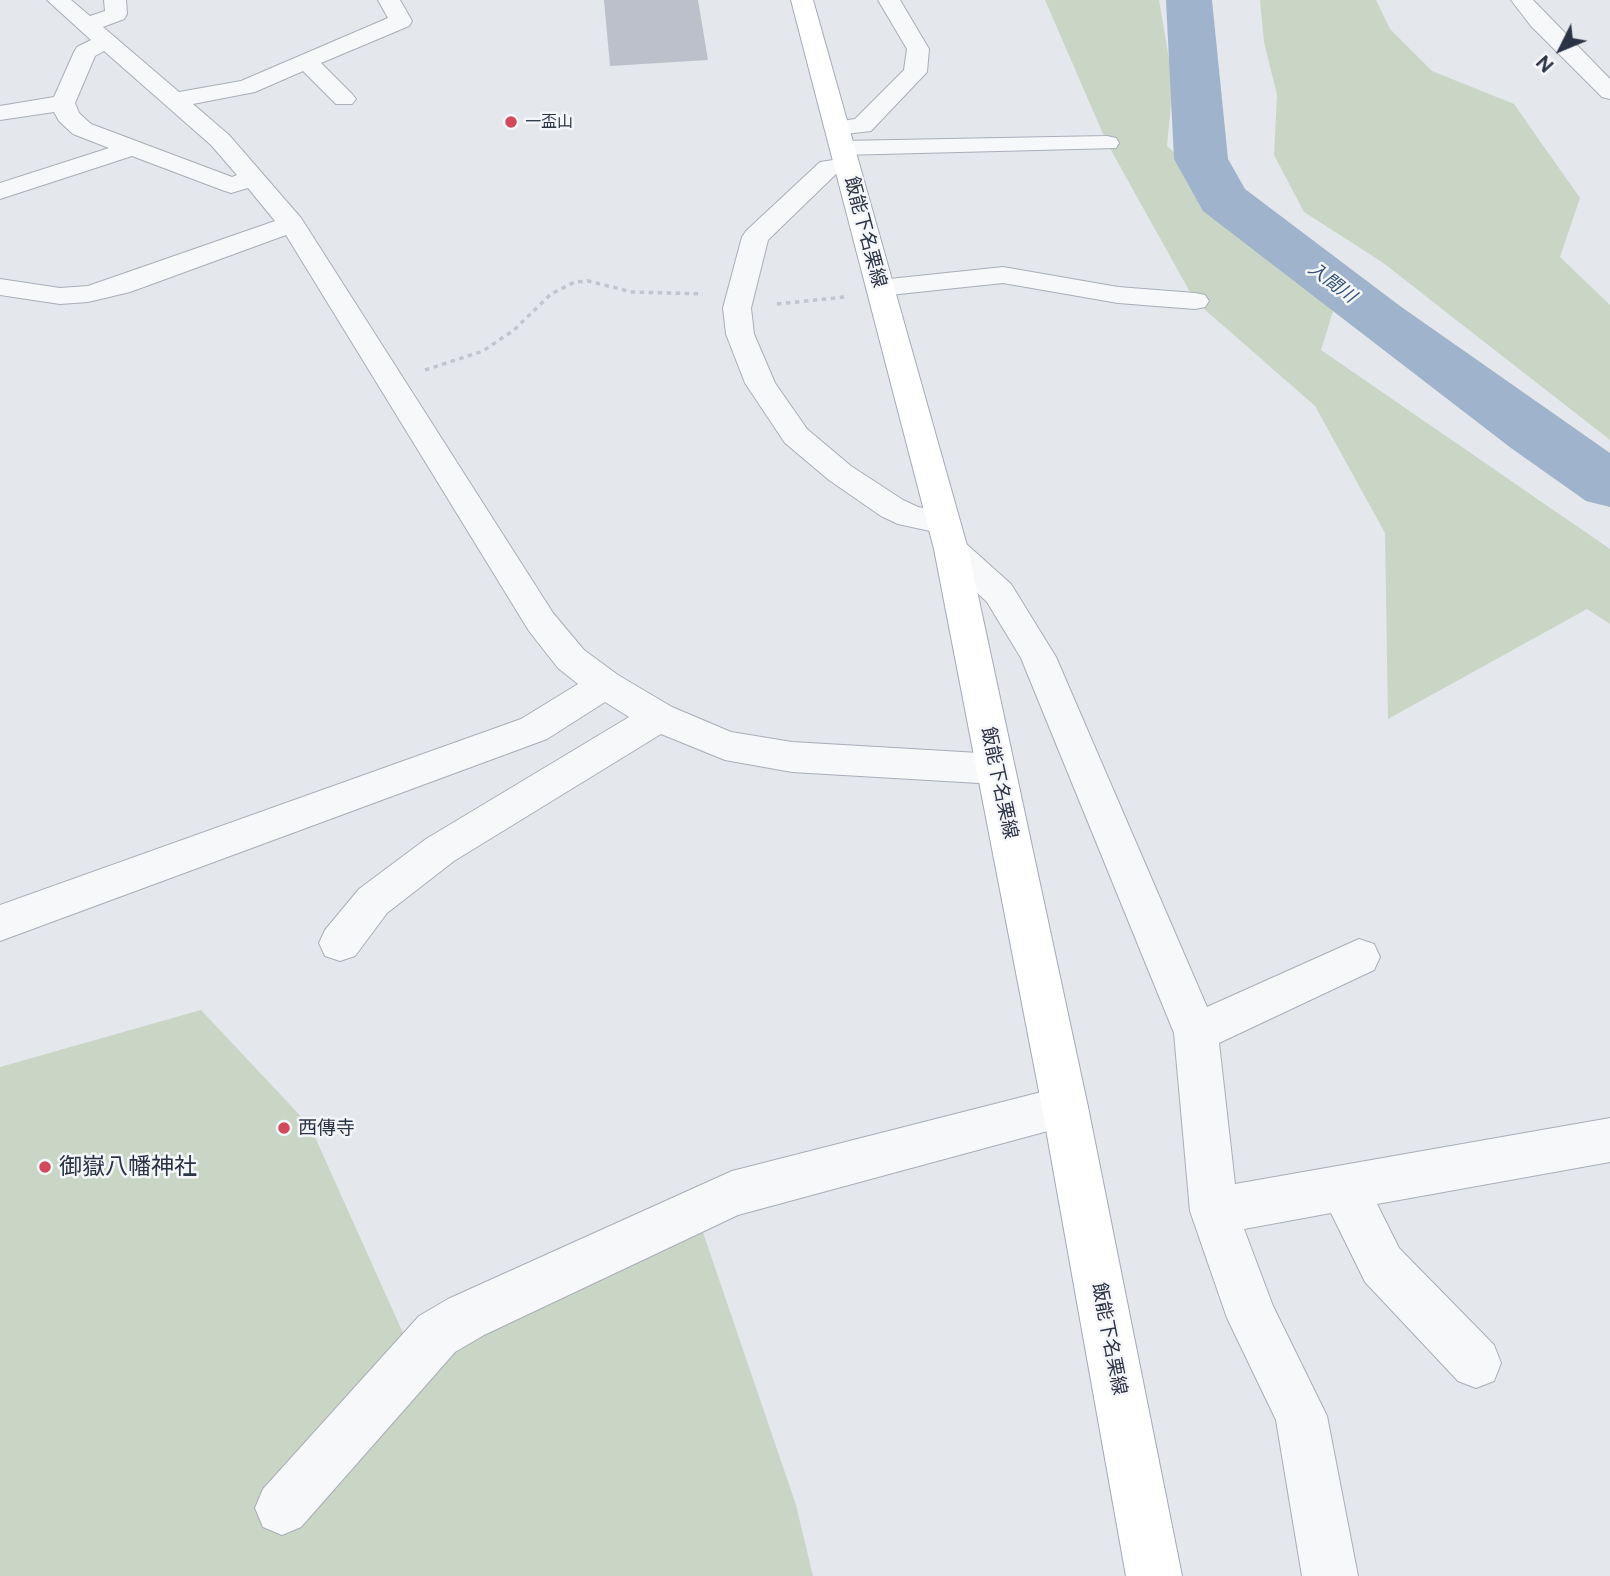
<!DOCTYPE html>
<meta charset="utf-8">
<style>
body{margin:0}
#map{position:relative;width:1610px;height:1576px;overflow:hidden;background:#e4e7ec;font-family:Figtree,sans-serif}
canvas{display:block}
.north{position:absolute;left:1526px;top:14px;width:70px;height:70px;-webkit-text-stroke:5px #f4f6f9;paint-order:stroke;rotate:227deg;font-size:19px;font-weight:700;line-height:28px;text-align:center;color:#2b3445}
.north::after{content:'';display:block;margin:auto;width:24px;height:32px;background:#2b3445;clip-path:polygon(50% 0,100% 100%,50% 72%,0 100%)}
</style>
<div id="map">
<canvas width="1610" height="1576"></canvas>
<div class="north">N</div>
</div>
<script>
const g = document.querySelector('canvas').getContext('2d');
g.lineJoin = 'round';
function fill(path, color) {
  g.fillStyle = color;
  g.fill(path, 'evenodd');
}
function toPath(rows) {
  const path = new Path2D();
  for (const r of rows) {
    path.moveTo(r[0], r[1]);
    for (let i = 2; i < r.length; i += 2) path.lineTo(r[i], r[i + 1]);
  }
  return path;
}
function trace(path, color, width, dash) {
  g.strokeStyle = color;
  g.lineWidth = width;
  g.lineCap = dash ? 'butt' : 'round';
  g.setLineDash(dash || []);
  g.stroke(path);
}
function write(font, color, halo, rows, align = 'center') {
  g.font = font + ' Figtree,"Noto Sans JP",sans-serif';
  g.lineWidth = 5;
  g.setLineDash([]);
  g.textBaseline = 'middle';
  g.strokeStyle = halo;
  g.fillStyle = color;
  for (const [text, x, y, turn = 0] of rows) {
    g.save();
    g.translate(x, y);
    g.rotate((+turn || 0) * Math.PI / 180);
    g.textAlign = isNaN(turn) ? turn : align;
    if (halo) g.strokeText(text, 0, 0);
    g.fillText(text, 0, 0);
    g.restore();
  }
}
fill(toPath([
 [1045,0,1159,0,1173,83,1167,146,1336,302,1321,350,1610,549,1610,624,1587,609,1388,719,1385,533,1315,406,1195,301,1107,143],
 [1260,0,1376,0,1390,29,1432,71,1514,104,1580,198,1560,257,1610,305,1610,440,1382,262,1304,212,1274,155,1277,95,1264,42],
 [201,1010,310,1126,403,1333,693,1203,796,1505,813,1576,0,1576,0,1067]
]), '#c9d6c5');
fill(toPath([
 [1166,0,1212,0,1228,159,1245,189,1400,306,1610,453,1610,507,1586,501,1511,448,1203,211,1174,159,1166,0]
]), '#9fb4cc');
fill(toPath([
 [604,0,698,0,708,60,610,66]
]), '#bbc0ca');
const minor = toPath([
 [47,0,71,0,90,16,105,11,104,0,126,0,127,14,124,19,103,27,179,92,241,81,388,18,378,0,400,0,412,21,409,26,321,63,352,94,356,99,352,104,336,104,303,71,255,92,193,104,229,135,301,218,553,613,584,650,618,675,672,707,731,732,792,742,996,754,1009,758,1015,769,1009,780,996,784,792,772,725,760,661,734,454,861,387,913,355,956,340,961,325,956,319,943,325,930,359,889,426,839,629,717,605,702,547,739,0,941,0,905,521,719,578,684,558,668,529,631,286,235,130,292,88,302,60,304,0,295,0,279,60,288,88,286,275,221,248,188,231,193,222,190,132,156,0,199,0,183,109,148,73,134,59,121,54,112,0,120,0,106,54,97,74,52,77,47,91,40,47,0],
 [104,51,211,145,237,175,232,177,91,124,79,113,75,103,95,56,104,51],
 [878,0,900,0,929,49,927,72,871,131,837,135,828,133,825,128,828,123,855,119,904,70,907,49,878,0],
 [1511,0,1533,0,1610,79,1610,99,1602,97,1531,26,1511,0],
 [1107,136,1116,138,1119,143,1116,148,842,155,833,153,830,148,833,143,842,141,1107,136],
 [847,158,856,161,860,166,856,171,836,174,768,240,751,308,754,334,775,383,807,429,851,466,903,500,918,507,956,515,960,523,956,531,944,534,898,524,881,516,829,480,785,443,745,383,726,334,723,308,742,237,746,231,820,162,847,158],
 [1003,267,1118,287,1195,293,1205,295,1209,301,1205,307,1195,309,1118,303,1003,283,880,296,870,294,866,288,870,282,880,280,1003,267],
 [951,538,963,541,1011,584,1056,657,1207,1007,1359,939,1374,944,1380,957,1374,970,1219,1043,1235,1184,1610,1118,1610,1162,1377,1204,1399,1248,1494,1345,1501,1363,1494,1381,1476,1388,1458,1381,1365,1282,1331,1213,1244,1229,1273,1306,1327,1416,1358,1576,1302,1576,1276,1420,1227,1318,1190,1211,1174,1033,1021,658,987,602,939,557,934,549,939,541,951,538],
 [1065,1086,1081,1092,1088,1107,1081,1122,738,1215,484,1335,455,1352,301,1527,282,1535,263,1527,255,1508,263,1489,419,1316,448,1299,732,1171,1065,1086]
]);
const major = toPath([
 [791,0,813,0,968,549,1088,1107,1182,1576,1126,1576,1042,1107,934,549,791,0]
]);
trace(minor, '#a9aeb7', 2);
trace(major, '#a3abb8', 2);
trace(toPath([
 [777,304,845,297],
 [425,370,483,351,514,330,551,294,575,282,588,281,632,292,703,294]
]), '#c2c5cb', 3.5, [4.5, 4.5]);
fill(minor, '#f7f8fa');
fill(major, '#fff');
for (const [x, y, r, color] of [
 [511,122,7,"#d1495b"],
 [284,1128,7,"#d1495b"],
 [45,1167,7,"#d1495b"]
]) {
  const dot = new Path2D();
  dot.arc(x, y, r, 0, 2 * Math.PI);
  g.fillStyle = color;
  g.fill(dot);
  trace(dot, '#f4f6f9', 2.5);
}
write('16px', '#2b3445', '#f4f6f9', [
 ["一盃山",525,122]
], 'left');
write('italic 18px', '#34527a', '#f4f6f9', [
 ["入間川",1332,283,37]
]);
write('19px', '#2b3445', '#f4f6f9', [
 ["飯能下名栗線",865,232,75],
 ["飯能下名栗線",999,783,78],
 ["飯能下名栗線",1109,1339,79]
]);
write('19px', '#2b3445', '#f4f6f9', [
 ["西傳寺",298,1128]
], 'left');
write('23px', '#2b3445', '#f4f6f9', [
 ["御嶽八幡神社",59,1167]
], 'left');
</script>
